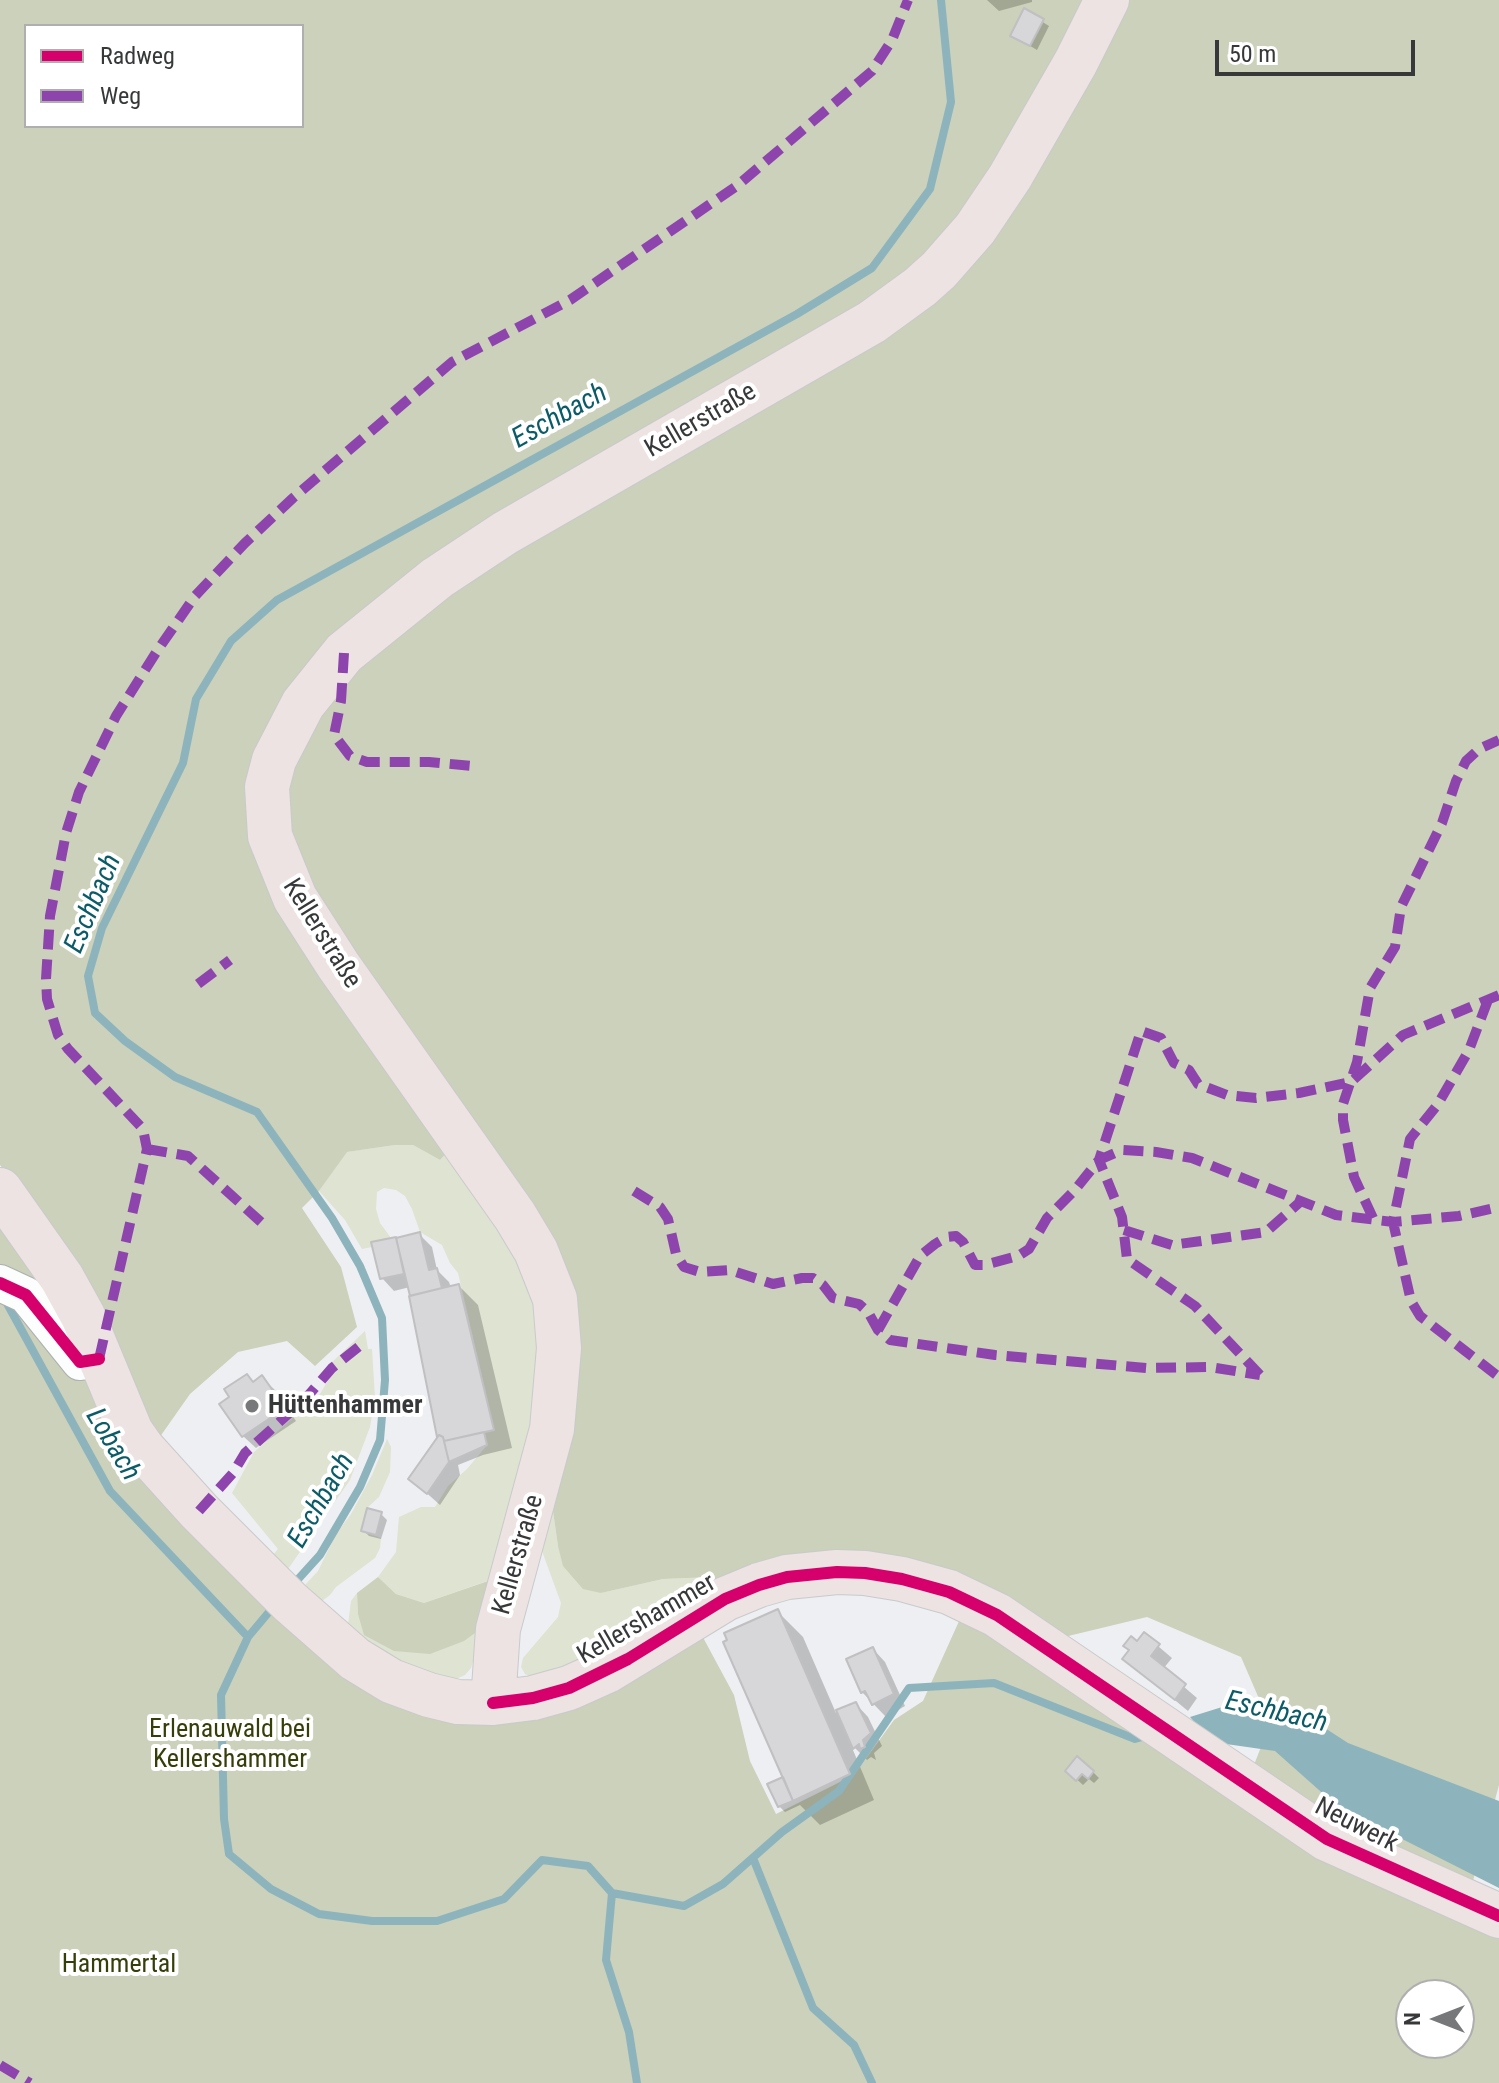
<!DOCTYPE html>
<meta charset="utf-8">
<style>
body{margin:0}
#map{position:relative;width:1499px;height:2083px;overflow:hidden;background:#eeeff2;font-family:"Roboto Condensed",sans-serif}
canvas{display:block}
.legend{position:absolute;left:24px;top:24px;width:280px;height:104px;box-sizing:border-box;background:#fff;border:2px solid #afafb0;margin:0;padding:10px 14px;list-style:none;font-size:24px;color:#37383a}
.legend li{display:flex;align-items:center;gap:16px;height:40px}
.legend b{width:40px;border:2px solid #afafb0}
.north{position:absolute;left:1395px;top:1979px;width:80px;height:80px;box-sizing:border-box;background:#fff;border:2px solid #afafb0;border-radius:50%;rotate:270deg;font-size:22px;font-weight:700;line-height:32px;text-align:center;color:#37383a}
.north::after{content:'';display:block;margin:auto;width:28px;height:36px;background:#77787a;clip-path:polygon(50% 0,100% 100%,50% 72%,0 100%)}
.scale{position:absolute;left:1215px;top:40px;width:200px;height:36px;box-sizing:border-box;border:4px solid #37383a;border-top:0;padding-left:10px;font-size:24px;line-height:28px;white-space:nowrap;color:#37383a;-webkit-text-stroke:6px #fff;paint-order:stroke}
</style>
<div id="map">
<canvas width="1499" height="2083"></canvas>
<ul class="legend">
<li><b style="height:10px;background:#d6006c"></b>Radweg</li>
<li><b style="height:10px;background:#8e44ad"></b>Weg</li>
</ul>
<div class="north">N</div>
<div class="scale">50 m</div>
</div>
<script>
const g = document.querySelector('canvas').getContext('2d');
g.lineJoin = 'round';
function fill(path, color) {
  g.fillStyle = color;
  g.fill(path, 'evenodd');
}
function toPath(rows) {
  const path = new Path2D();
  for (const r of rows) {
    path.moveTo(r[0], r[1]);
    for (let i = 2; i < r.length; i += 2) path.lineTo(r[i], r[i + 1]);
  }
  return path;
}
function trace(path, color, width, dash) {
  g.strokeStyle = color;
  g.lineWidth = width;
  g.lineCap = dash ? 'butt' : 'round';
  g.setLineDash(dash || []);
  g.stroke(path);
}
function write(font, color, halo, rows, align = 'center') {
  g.font = font + ' "Roboto Condensed",sans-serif';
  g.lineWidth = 8;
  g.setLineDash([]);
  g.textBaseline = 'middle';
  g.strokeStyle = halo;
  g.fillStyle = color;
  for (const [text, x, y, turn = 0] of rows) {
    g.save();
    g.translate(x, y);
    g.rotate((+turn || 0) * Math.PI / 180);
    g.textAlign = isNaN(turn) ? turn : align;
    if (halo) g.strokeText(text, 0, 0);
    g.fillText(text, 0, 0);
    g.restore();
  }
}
fill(toPath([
 [395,1145,413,1145,440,1160,453,1146,529,1264,547,1371,493,1593,487,1581,424,1603,396,1594,378,1577,396,1552,399,1517,421,1507,435,1507,448,1486,467,1469,487,1445,484,1432,494,1429,458,1273,450,1263,442,1245,420,1232,412,1209,405,1196,396,1190,384,1188,377,1192,376,1209,380,1223,391,1238,371,1242,372,1247,362,1249,345,1220,319,1191,346,1152],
 [365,1331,368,1349,372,1349,375,1398,370,1427,350,1480,288,1569,273,1555,278,1549,232,1493,254,1452,320,1394,334,1370,330,1364],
 [387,1439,391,1447,390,1472,379,1497,367,1508,361,1530,381,1538,380,1548,375,1558,336,1587,330,1595,322,1601,317,1600,314,1598,316,1595,305,1585,318,1571,336,1534,351,1514,372,1475],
 [550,1490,558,1546,601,1593,663,1579,712,1577,726,1582,637,1637,536,1679,525,1674,521,1667,523,1658,558,1617,561,1603,542,1551],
 [357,1593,358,1614,483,1628,471,1668,465,1675,454,1680,423,1677,347,1633,351,1601]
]), '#dee3d2');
fill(toPath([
 [0,0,1089,0,973,208,912,273,398,587,254,797,453,1146,440,1160,413,1145,395,1145,347,1152,319,1191,302,1208,341,1267,357,1327,315,1366,287,1341,238,1352,190,1394,157,1441,36,1211,0,1165],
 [26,26,302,26,302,126,26,126],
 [1120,0,1499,0,1499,1785,1471,1888,1390,1853,1252,1770,1270,1724,1241,1657,1147,1617,1060,1638,976,1589,726,1582,712,1577,663,1579,601,1593,583,1589,563,1566,558,1546,550,1490,571,1319,340,948,279,805,323,697,417,609,905,314],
 [0,1220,70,1326,98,1408,415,1707,699,1630,734,1695,750,1761,776,1814,854,1775,894,1720,923,1701,960,1619,1044,1665,1499,1931,1499,2083,0,2083],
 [1411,1995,1459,1995,1459,2043,1411,2043],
 [378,1577,396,1594,424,1603,488,1581,493,1593,483,1627,464,1641,430,1654,394,1651,364,1635,358,1614,357,1593]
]), '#cbd1ba');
fill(toPath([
 [1235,1703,1294,1708,1348,1743,1499,1801,1499,1888,1337,1806,1275,1751,1212,1742,1190,1717]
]), '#8db4bc');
fill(toPath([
 [987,0,1032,0,1032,2,999,11],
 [1025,11,1049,26,1037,50,1012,35],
 [419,1234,432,1247,437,1270,449,1282,451,1288,459,1286,478,1305,512,1448,483,1455,458,1465,460,1475,440,1505,411,1479,440,1437,410,1287,394,1291,382,1278,373,1244],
 [262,1378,275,1390,296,1421,256,1448,243,1436,254,1384],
 [381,1514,387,1520,381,1539,369,1536,363,1530],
 [777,1611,803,1637,836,1713,856,1704,868,1717,882,1746,874,1753,876,1760,871,1757,867,1760,850,1743,874,1800,820,1825,800,1805,785,1812,779,1806,785,1778],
 [1145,1635,1172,1658,1163,1669,1197,1698,1188,1711,1125,1659],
 [873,1649,885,1662,905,1706,886,1717,862,1692],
 [1068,1771,1093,1772,1099,1778,1094,1783,1089,1779,1083,1785]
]), '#0003');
trace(toPath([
 [4,1298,110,1491,248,1637],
 [291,1587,320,1555,360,1487,380,1440,385,1380,382,1318,360,1266,332,1218,257,1112,175,1077,125,1041,95,1013,88,976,102,928,183,763,196,699,231,641,277,600,797,314,872,268,930,189,951,102,941,0],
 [274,1606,248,1637,221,1695,224,1819,229,1854,271,1889,319,1914,372,1921,437,1921,504,1899,542,1860,588,1866,612,1893,684,1906,723,1884,782,1832,839,1791,909,1688,994,1683,1135,1739,1146,1736],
 [753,1858,813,2008,854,2045,872,2083],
 [612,1893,606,1960,629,2032,637,2083]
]), '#8db4bc', 8);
const building = toPath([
 [1024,8,1044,19,1030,46,1010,36,1024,8],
 [420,1232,429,1270,437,1268,442,1288,410,1296,396,1238,420,1232],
 [396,1237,404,1274,380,1279,371,1242,396,1237],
 [459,1284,494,1430,444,1441,443,1437,439,1435,437,1437,409,1296,459,1284],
 [247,1374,253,1382,262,1375,285,1408,242,1437,219,1404,229,1397,224,1389,247,1374],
 [484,1432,487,1445,449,1462,444,1441,484,1432],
 [439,1435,443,1437,449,1462,427,1494,408,1479,439,1435],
 [367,1508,382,1512,376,1535,361,1531,367,1508],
 [778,1609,850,1774,793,1801,723,1642,727,1640,724,1633,778,1609],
 [1144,1632,1160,1644,1151,1656,1186,1684,1175,1700,1122,1659,1129,1650,1123,1646,1131,1636,1137,1641,1144,1632],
 [873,1647,894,1694,872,1705,865,1691,861,1693,846,1659,873,1647],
 [856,1702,871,1733,863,1740,865,1747,860,1749,859,1744,853,1749,836,1710,856,1702],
 [1077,1756,1094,1771,1088,1779,1082,1774,1076,1781,1065,1771,1077,1756],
 [783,1777,793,1801,778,1807,767,1784,783,1777]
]);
fill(building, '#d7d6d8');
trace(building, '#c0bfc1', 2);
const minor = toPath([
 [0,1283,26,1295,80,1362,99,1359]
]);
const major = toPath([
 [0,1190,62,1278,83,1316,131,1432,143,1449,199,1511,290,1602,355,1659,391,1681,429,1695,458,1702,493,1703,533,1698,569,1688,607,1671,725,1599,759,1585,787,1577,837,1572,865,1573,902,1579,949,1592,997,1615,1327,1839,1499,1916],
 [493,1703,498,1629,552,1429,559,1348,555,1299,536,1251,515,1216,338,965,295,898,270,836,267,787,274,760,303,704,344,653,437,578,505,533,872,322,920,287,939,270,975,229,1010,177,1076,62,1107,0]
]);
trace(minor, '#aeafb1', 38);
trace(major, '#c9cacb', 46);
trace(minor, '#fcfdfd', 36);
trace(major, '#ece3e2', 44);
trace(toPath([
 [344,653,341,701,334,735,350,756,367,762,429,762,473,766],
 [198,984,230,960],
 [1488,1000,1469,1050,1438,1104,1410,1139,1393,1222,1411,1301,1420,1316,1499,1377],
 [147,1149,188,1156,262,1223],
 [634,1191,660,1207,668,1219,676,1254,684,1267,700,1272,730,1270,773,1284,802,1278,813,1278,823,1285,833,1298,859,1304,868,1312,878,1330,890,1340,995,1355,1147,1368,1210,1367,1260,1375],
 [1373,1218,1354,1177,1343,1120,1343,1104,1357,1062,1370,988,1395,947,1401,907,1442,823,1456,781,1466,761,1479,749,1499,740],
 [1124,1230,1172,1245,1266,1232,1300,1202],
 [878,1330,920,1256,935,1244,947,1237,956,1236,963,1242,975,1265,984,1265,1018,1256,1029,1249,1047,1218,1074,1191,1099,1160,1122,1150,1156,1152,1192,1158,1336,1215,1393,1222,1459,1216,1499,1207],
 [99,1359,147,1149,143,1129,68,1049,58,1035,47,999,46,979,50,916,66,833,79,792,116,716,157,651,195,596,245,543,293,498,452,362,570,300,738,185,872,71,892,40,908,0],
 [1260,1375,1195,1306,1127,1259,1122,1217,1099,1160,1141,1031,1161,1038,1174,1063,1189,1070,1198,1084,1227,1095,1256,1098,1299,1093,1351,1082,1403,1035,1499,995],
 [199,1511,233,1473,245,1453,306,1398,332,1368,366,1341],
 [0,2065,30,2083]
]), '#8e44ad', 10, [20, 10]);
trace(toPath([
 [0,1283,26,1295,80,1362,99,1359],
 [493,1703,533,1698,569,1688,628,1659,725,1599,759,1585,787,1577,837,1572,865,1573,902,1579,949,1592,997,1615,1327,1839,1499,1916]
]), '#d6006c', 12);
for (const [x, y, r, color] of [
 [252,1406,8,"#77787a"]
]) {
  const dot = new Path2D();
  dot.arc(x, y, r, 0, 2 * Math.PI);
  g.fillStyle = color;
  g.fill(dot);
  trace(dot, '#fff', 3);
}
write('26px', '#37383a', '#fff', [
 ["Kellerstraße",701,421,-30],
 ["Kellerstraße",321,934,58],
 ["Kellerstraße",519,1555,-74],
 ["Kellershammer",647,1620,-30],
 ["Neuwerk",1356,1826,27]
]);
write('bold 26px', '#37383a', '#fff', [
 ["Hüttenhammer",268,1406]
], 'left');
write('26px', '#363e0a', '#fff', [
 ["Erlenauwald bei",230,1730],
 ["Kellershammer",230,1760],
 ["Hammertal",119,1965]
]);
write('italic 28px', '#0c5c68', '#fff', [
 ["Eschbach",560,417,-29],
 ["Eschbach",94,904,-67],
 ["Lobach",112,1445,59],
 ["Eschbach",322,1501,-60],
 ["Eschbach",1276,1713,13]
]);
</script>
